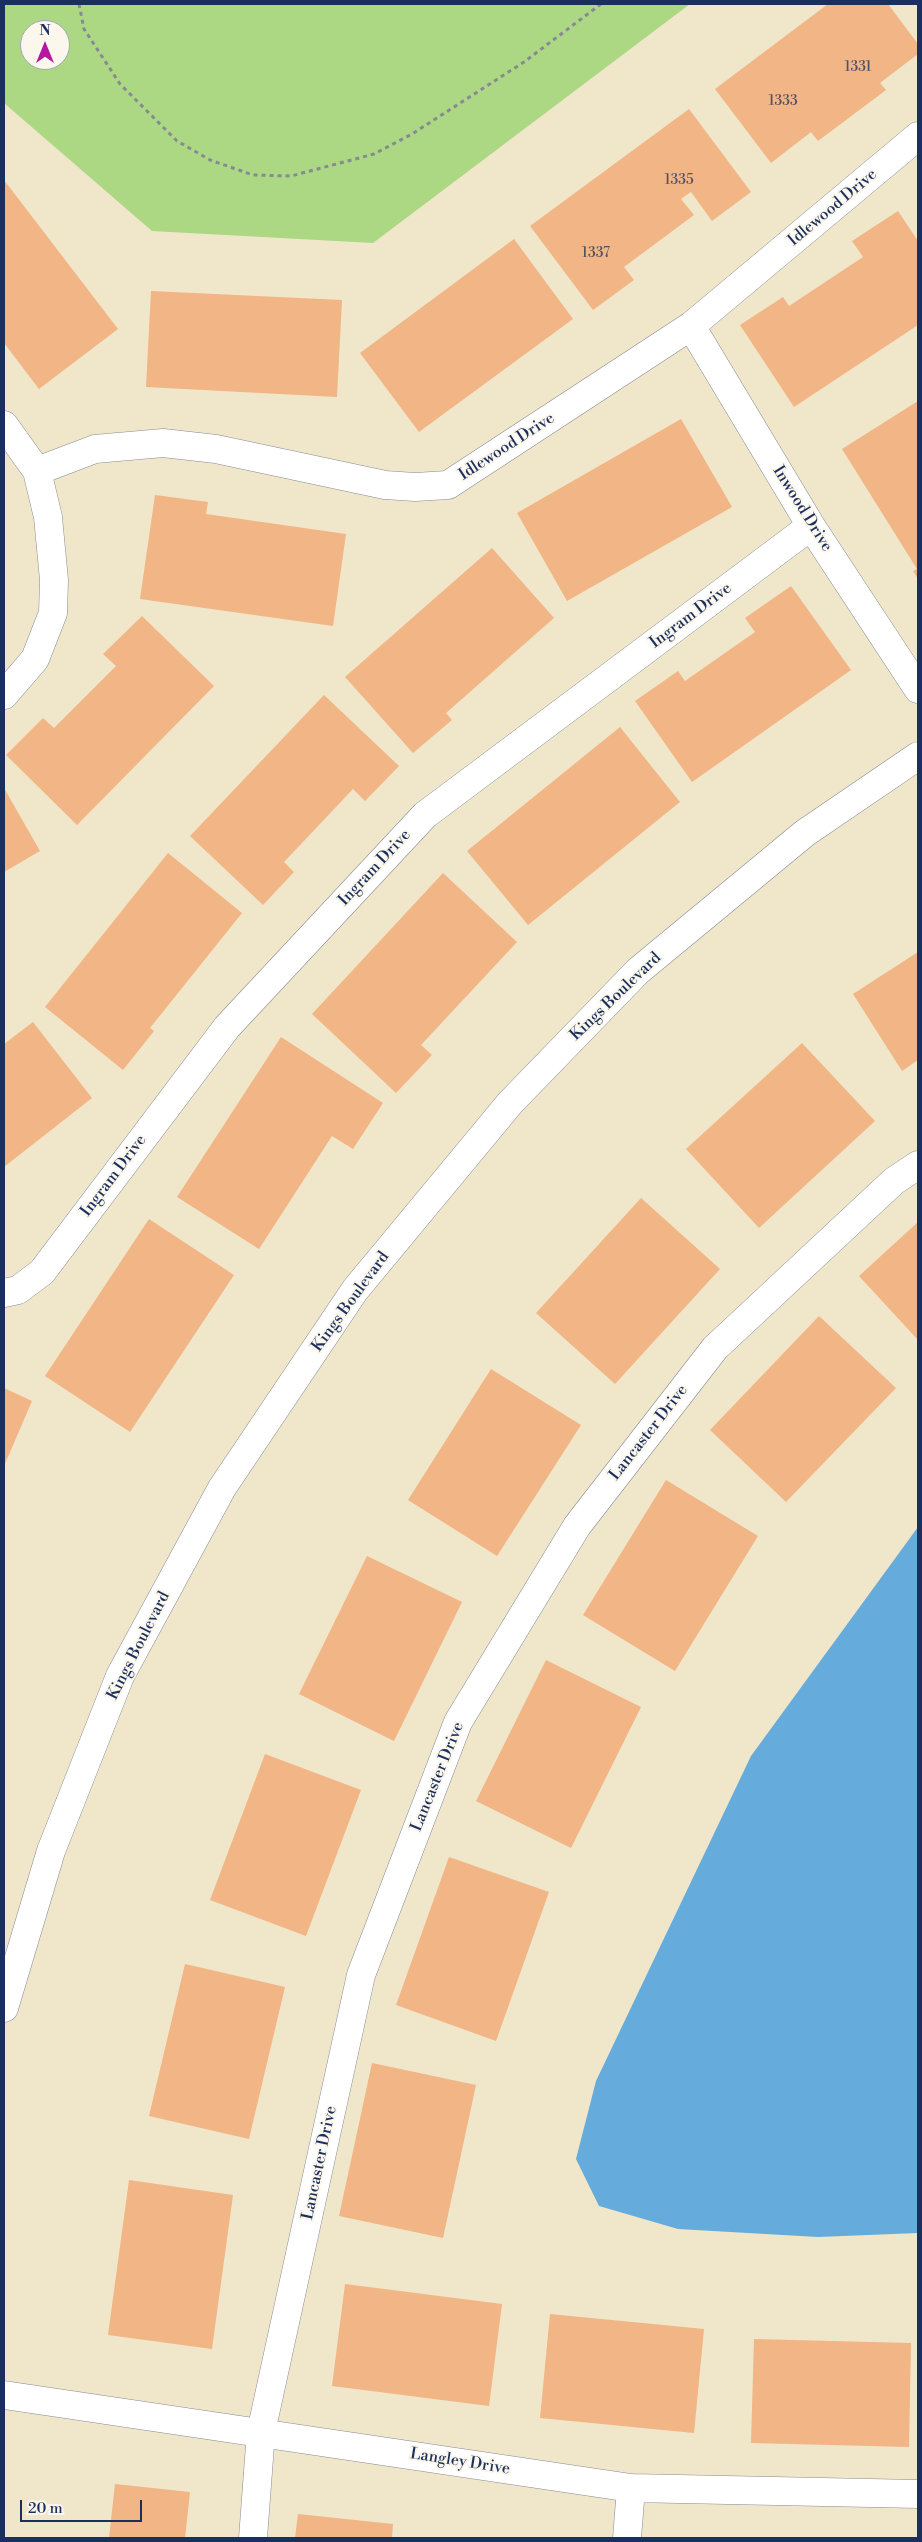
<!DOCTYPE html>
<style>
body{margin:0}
#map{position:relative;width:922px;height:2542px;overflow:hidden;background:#f0e6ca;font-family:"Libre Bodoni",serif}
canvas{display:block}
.frame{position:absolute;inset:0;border:5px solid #1b2f5e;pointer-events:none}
.north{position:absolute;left:20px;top:20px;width:50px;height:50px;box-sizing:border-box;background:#fbf7ec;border:1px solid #a1a7b3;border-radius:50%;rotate:0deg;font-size:14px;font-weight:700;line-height:20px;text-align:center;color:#1b2f5e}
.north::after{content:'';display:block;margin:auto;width:18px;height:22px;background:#b5179e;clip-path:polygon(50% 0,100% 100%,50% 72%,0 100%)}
.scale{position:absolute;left:20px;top:2500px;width:122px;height:22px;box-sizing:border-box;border:2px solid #1b2f5e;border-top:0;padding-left:6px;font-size:15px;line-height:18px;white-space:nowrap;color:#1b2f5e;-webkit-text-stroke:4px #fbf7ec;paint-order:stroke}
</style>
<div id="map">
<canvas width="922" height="2542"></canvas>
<div class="frame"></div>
<div class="north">N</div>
<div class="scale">20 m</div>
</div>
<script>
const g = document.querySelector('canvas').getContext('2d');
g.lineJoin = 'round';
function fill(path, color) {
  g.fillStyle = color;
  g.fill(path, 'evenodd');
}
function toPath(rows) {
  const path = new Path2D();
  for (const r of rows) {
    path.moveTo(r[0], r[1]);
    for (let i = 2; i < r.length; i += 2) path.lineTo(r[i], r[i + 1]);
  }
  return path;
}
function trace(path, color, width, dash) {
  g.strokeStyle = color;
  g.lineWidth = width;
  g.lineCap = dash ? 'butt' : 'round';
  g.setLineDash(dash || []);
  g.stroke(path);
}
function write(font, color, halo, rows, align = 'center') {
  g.font = font + ' "Libre Bodoni",serif';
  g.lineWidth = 4;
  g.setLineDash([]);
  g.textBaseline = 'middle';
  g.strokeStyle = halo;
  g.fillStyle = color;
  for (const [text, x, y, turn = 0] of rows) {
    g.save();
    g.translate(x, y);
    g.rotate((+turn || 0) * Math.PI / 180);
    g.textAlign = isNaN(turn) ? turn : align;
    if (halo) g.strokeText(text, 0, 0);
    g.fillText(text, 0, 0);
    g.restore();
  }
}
fill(toPath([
 [4,4,690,4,373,243,152,231,4,103],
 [30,30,60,30,60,60,30,60]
]), '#acd783');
fill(toPath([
 [918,1527,918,2233,818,2237,678,2229,599,2206,576,2159,596,2081,751,1756]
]), '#65abdb');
fill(toPath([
 [828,4,888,4,918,44,918,54,880,83,886,90,818,141,811,132,771,163,715,89],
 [689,109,751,192,712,221,691,192,681,199,694,215,624,267,634,280,593,310,530,226],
 [4,180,118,329,39,389,4,343],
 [898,211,918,241,918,325,794,407,740,325,783,297,789,306,863,257,852,241],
 [514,239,573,319,419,432,360,353],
 [151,291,342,300,337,397,146,387],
 [918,401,918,579,913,571,917,569,842,449],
 [681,419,732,507,567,601,517,513],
 [155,495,208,502,206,514,346,534,333,626,140,599],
 [492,548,554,618,446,713,452,720,413,753,345,677],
 [791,586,851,670,692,782,635,701,678,671,685,681,755,632,745,618],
 [142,616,214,686,77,825,6,755,43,718,54,728,116,666,103,654],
 [324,695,399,766,365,801,353,789,284,862,294,872,263,905,190,836],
 [620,727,680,802,528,925,467,851],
 [4,788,40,851,4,872],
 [168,853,242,913,150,1028,154,1031,123,1070,45,1007],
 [443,873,517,942,421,1045,432,1055,396,1093,312,1014],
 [918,952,918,1060,902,1071,853,994],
 [33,1022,92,1098,4,1167,4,1044],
 [281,1037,383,1103,353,1149,332,1136,259,1249,177,1197],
 [802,1043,875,1121,759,1228,686,1149],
 [641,1198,720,1269,615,1384,536,1313],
 [149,1219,234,1275,130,1432,45,1376],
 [918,1222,918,1340,859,1276],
 [819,1316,896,1388,786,1502,710,1430],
 [491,1369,581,1425,497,1556,408,1500],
 [4,1388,32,1401,4,1466],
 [666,1480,758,1536,675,1671,583,1615],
 [367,1556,462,1602,394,1741,299,1694],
 [546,1660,641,1707,571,1848,476,1801],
 [265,1754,361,1790,306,1936,210,1900],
 [449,1857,549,1892,496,2041,396,2005],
 [185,1964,285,1987,249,2139,149,2116],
 [372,2063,476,2085,443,2238,339,2216],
 [129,2180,233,2195,212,2349,108,2335],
 [345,2284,502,2304,489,2406,332,2386],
 [550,2314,704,2329,694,2433,540,2418],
 [754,2339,911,2343,909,2447,751,2443],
 [115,2484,190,2492,185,2538,109,2538],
 [298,2514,393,2524,392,2538,295,2538]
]), '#f1b586');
const minor = toPath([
 [691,326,811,526,918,689],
 [4,425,37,471,95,449,163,443,216,449,385,485,415,487,448,485,691,326,918,136],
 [4,695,35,659,53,613,54,580,48,517,37,471],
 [4,1293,18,1290,42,1272,227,1027,425,815,811,526],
 [4,2008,51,1851,120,1676,222,1488,355,1290,510,1103,638,971,805,833,918,756],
 [4,2395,631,2488,918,2494],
 [253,2538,261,2432,361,1975,458,1722,577,1526,715,1348,894,1181,918,1165],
 [627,2538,631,2488]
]);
trace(minor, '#868a94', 29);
trace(toPath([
 [79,4,84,29,120,84,177,141,210,160,253,175,291,176,374,154,412,134,524,62,601,4]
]), '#868a94', 3, [4, 4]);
trace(minor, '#fff', 28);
write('14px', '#505068', null, [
 ["1331",858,68],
 ["1333",783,102],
 ["1335",679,181],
 ["1337",596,254]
]);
write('16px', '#1b2f5e', '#fbf7ec', [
 ["Idlewood Drive",833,208,-40],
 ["Idlewood Drive",507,447,-33],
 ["Inwood Drive",802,509,58],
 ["Ingram Drive",691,616,-37],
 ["Ingram Drive",375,868,-47],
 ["Kings Boulevard",616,997,-44],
 ["Ingram Drive",114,1176,-53],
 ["Kings Boulevard",351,1302,-54],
 ["Lancaster Drive",649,1433,-52],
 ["Kings Boulevard",139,1646,-63],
 ["Lancaster Drive",438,1777,-68],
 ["Lancaster Drive",320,2163,-78],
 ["Langley Drive",460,2462,9]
]);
</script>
